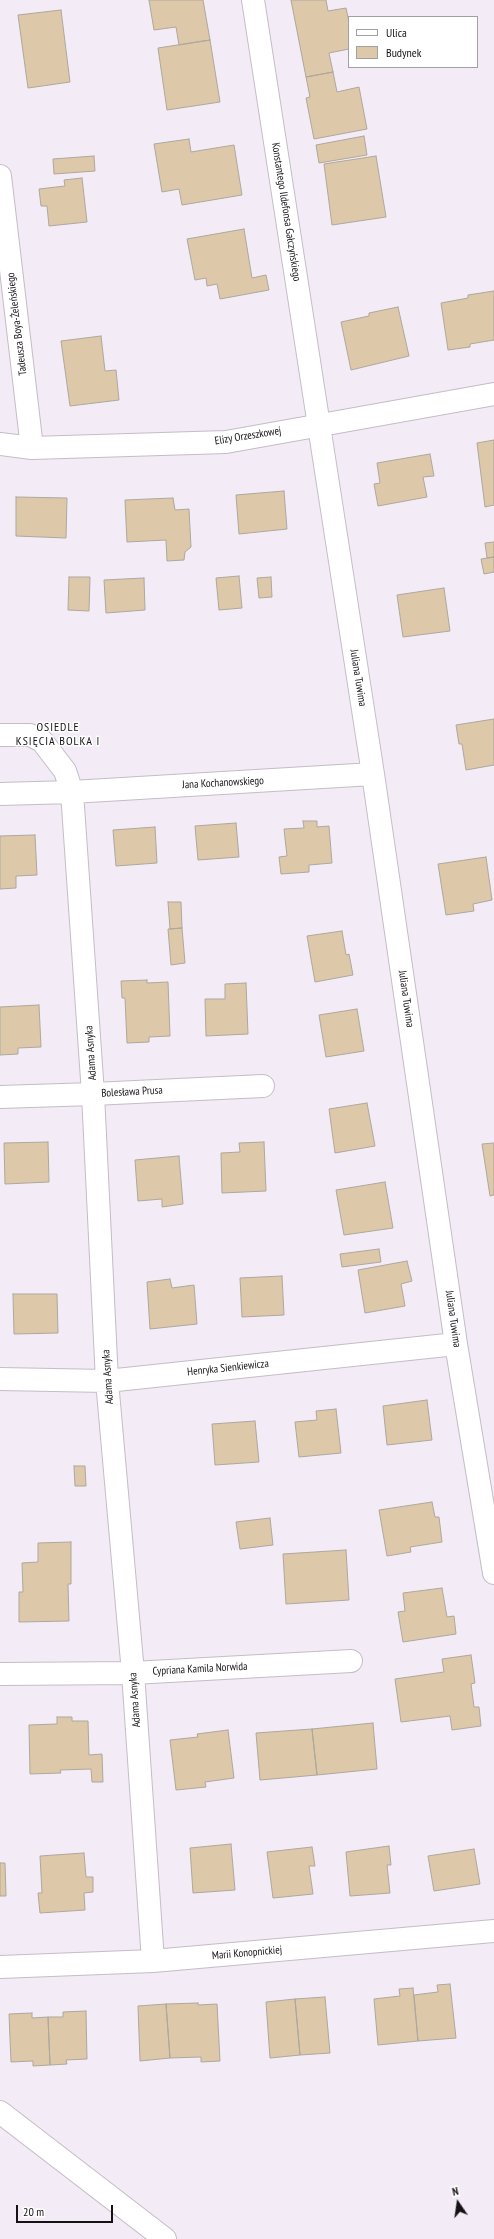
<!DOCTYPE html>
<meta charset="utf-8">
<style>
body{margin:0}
#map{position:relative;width:494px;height:2239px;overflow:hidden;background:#f3ebf5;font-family:"PT Sans Narrow",sans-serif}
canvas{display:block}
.legend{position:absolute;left:348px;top:16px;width:130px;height:52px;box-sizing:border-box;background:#fff;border:1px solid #a1a0a2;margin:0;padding:5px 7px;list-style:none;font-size:12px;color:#151216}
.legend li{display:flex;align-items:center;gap:8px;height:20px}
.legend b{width:20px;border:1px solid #a1a0a2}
.north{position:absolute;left:438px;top:2183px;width:40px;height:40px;-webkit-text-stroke:3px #fff;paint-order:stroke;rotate:347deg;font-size:11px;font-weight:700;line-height:16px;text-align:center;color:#151216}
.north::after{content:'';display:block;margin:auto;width:14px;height:18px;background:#151216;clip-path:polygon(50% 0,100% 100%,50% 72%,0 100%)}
.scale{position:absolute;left:16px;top:2205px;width:97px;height:18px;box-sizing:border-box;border:2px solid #151216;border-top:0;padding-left:5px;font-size:12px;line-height:14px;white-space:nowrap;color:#151216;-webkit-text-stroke:3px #fff;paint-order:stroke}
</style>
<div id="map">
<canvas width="494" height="2239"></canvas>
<ul class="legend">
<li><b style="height:5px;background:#fff"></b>Ulica</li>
<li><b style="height:11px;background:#ddc8aa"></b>Budynek</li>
</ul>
<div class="north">N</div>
<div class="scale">20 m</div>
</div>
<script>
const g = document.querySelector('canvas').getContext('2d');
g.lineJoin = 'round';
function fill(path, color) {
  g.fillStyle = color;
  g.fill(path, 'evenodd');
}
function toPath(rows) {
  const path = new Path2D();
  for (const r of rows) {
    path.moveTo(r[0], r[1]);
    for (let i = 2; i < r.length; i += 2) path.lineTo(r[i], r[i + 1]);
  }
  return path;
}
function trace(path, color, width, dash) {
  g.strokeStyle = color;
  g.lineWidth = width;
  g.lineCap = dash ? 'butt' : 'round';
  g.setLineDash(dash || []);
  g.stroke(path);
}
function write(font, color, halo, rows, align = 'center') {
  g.font = font + ' "PT Sans Narrow",sans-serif';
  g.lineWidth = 3;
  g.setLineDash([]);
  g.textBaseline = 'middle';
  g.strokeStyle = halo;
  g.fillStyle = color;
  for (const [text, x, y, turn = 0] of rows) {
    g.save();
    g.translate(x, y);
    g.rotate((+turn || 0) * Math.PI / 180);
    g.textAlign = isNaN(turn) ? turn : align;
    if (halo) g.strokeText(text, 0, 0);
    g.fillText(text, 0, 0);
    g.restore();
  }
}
const building = toPath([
 [149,0,203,0,210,40,179,45,176,27,154,30,149,0],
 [291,0,326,0,328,11,346,8,349,22,349,49,329,53,333,72,306,77,291,0],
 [61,10,70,82,28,88,18,15,61,10],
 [210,40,220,102,167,110,158,48,210,40],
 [333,72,337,92,359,87,367,129,314,139,306,98,310,97,306,77,333,72],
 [364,136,367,155,319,163,316,145,364,136],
 [189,139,191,152,234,145,242,195,182,205,179,189,162,192,154,144,189,139],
 [94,156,95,171,54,174,53,159,94,156],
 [376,156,386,217,332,225,324,164,376,156],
 [82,178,87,222,49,226,47,206,41,206,39,189,65,186,64,180,82,178],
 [244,229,252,278,266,275,269,290,220,299,217,284,207,286,206,278,195,280,187,239,244,229],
 [494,291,494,340,470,344,470,347,448,350,441,303,468,298,468,295,494,291],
 [398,307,409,356,351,370,341,322,369,316,369,313,398,307],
 [101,336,105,371,116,370,119,400,70,406,61,341,101,336],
 [494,440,494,505,485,507,477,443,494,440],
 [430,454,434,476,423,477,427,497,378,506,374,484,380,483,377,463,430,454],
 [284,491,287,529,239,534,236,495,284,491],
 [16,497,67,498,66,538,16,536,16,497],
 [173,498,175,510,189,509,191,547,185,552,184,560,167,561,166,540,127,542,125,500,173,498],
 [494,542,494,557,487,558,485,543,494,542],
 [494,557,494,572,484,574,481,559,494,557],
 [239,576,242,608,219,610,216,578,239,576],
 [69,577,90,577,89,611,68,610,69,577],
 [271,577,272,597,259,598,257,578,271,577],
 [144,578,145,610,106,613,104,580,144,578],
 [444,588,450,631,403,637,397,595,444,588],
 [494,719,494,765,466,770,462,744,459,744,456,725,494,719],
 [303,821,317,821,317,827,329,826,332,863,309,865,309,872,281,874,279,857,287,856,284,829,304,828,303,821],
 [236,823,239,857,198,860,195,826,236,823],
 [155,827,157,863,116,866,113,830,155,827],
 [35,835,37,875,16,876,16,888,0,889,0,836,35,835],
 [486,857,492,900,473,904,474,911,446,915,438,864,486,857],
 [168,902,181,902,182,928,170,929,168,902],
 [182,928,185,963,171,965,168,929,182,928],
 [342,931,346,955,349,954,353,975,315,982,307,936,342,931],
 [147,980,147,983,168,982,170,1036,149,1037,149,1042,127,1043,125,998,122,998,121,981,147,980],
 [246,983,248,1034,206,1036,205,999,225,999,225,984,246,983],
 [39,1005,41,1047,18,1048,18,1054,0,1055,0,1007,39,1005],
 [357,1009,364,1051,326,1057,319,1015,357,1009],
 [367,1103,375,1146,335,1153,329,1109,367,1103],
 [48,1142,49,1182,5,1184,4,1143,48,1142],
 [264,1142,266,1191,222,1193,221,1153,240,1152,239,1143,264,1142],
 [494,1143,494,1195,490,1196,482,1144,494,1143],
 [179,1156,183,1204,162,1207,162,1199,138,1201,135,1160,179,1156],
 [385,1182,393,1228,344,1235,336,1190,385,1182],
 [379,1249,381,1262,342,1267,340,1254,379,1249],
 [407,1261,412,1281,401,1284,405,1306,365,1313,358,1270,407,1261],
 [282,1276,284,1315,242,1317,240,1278,282,1276],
 [170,1279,172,1288,194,1285,197,1324,150,1329,147,1282,170,1279],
 [13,1294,57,1294,58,1333,14,1334,13,1294],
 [427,1400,432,1440,387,1445,383,1406,427,1400],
 [336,1409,341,1453,299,1457,295,1422,317,1420,316,1411,336,1409],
 [255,1421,259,1462,215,1465,212,1424,255,1421],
 [74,1466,85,1466,86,1486,75,1486,74,1466],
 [432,1502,435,1517,439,1517,442,1542,410,1547,411,1552,387,1556,379,1510,432,1502],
 [270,1518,273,1545,240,1549,236,1522,270,1518],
 [71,1542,71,1584,68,1584,69,1621,19,1622,19,1592,23,1592,22,1563,38,1562,38,1543,71,1542],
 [346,1550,349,1600,286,1604,283,1554,346,1550],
 [442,1588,447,1617,454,1616,456,1634,403,1642,398,1612,405,1611,403,1593,442,1588],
 [471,1655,475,1683,471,1684,474,1707,479,1707,481,1726,452,1730,450,1716,401,1722,395,1679,444,1672,442,1659,471,1655],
 [57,1717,72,1717,72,1721,88,1721,89,1755,102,1754,103,1782,92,1782,91,1769,60,1770,61,1773,30,1774,29,1725,57,1724,57,1717],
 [373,1723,377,1769,317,1775,312,1729,373,1723],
 [312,1729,317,1775,260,1780,256,1733,312,1729],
 [228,1730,234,1778,205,1782,206,1787,176,1790,170,1740,198,1737,197,1734,228,1730],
 [231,1844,235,1890,193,1893,190,1848,231,1844],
 [389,1846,391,1865,387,1865,390,1893,350,1896,346,1852,389,1846],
 [312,1847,315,1866,309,1866,313,1894,273,1898,267,1852,312,1847],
 [474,1849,480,1884,434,1891,428,1856,474,1849],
 [84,1853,86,1877,93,1877,93,1892,84,1893,85,1910,40,1913,38,1893,42,1893,40,1856,84,1853],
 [0,1863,5,1863,6,1896,0,1896,0,1863],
 [450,1984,456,2038,418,2041,414,1995,438,1992,437,1985,450,1984],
 [413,1988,418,2041,378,2045,374,1999,400,1996,399,1989,413,1988],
 [325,1997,330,2053,300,2055,295,1999,325,1997],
 [295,1999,300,2055,270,2058,266,2002,295,1999],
 [198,2003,198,2005,217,2004,220,2061,201,2062,201,2057,170,2058,166,2004,198,2003],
 [166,2004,170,2058,140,2061,138,2006,166,2004],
 [86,2011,87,2059,66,2060,67,2064,50,2065,48,2017,63,2017,63,2012,86,2011],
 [32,2013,32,2018,48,2017,50,2065,33,2066,33,2061,11,2062,9,2014,32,2013]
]);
fill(building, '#ddc8aa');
trace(building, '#aea79d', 1);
const minor = toPath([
 [253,0,373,774,456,1344,494,1573],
 [0,176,32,448],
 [0,444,32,448,226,442,494,394],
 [0,735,30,735,42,741,65,771,72,792,93,1094,107,1381,133,1673,153,1961],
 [0,794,72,792,373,774],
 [0,1097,93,1094,263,1086],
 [0,1379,107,1381,456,1344],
 [0,1674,133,1673,351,1661],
 [0,1967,153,1961,494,1931],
 [0,2112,165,2239]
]);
trace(minor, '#c4bcc6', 24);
trace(minor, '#fff', 22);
write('11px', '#151216', '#fff', [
 ["Konstantego Ildefonsa Gałczyńskiego",286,212,81],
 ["Tadeusza Boya-Żeleńskiego",17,324,-97],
 ["Elizy Orzeszkowej",248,436,-9],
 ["Juliana Tuwima",358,678,81],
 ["Jana Kochanowskiego",223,783,-3],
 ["Juliana Tuwima",406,999,82],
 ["Adama Asnyka",91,1053,-94],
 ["Bolesława Prusa",132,1092,-3],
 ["Juliana Tuwima",453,1319,82],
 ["Henryka Sienkiewicza",228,1368,-6],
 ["Adama Asnyka",108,1377,-94],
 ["Cypriana Kamila Norwida",200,1669,-3],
 ["Adama Asnyka",135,1700,-94],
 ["Marii Konopnickiej",247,1953,-5]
]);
g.letterSpacing = '1px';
write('12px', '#151216', '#fff', [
 ["OSIEDLE",58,728],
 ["KSIĘCIA BOLKA I",58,742]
]);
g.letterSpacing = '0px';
</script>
